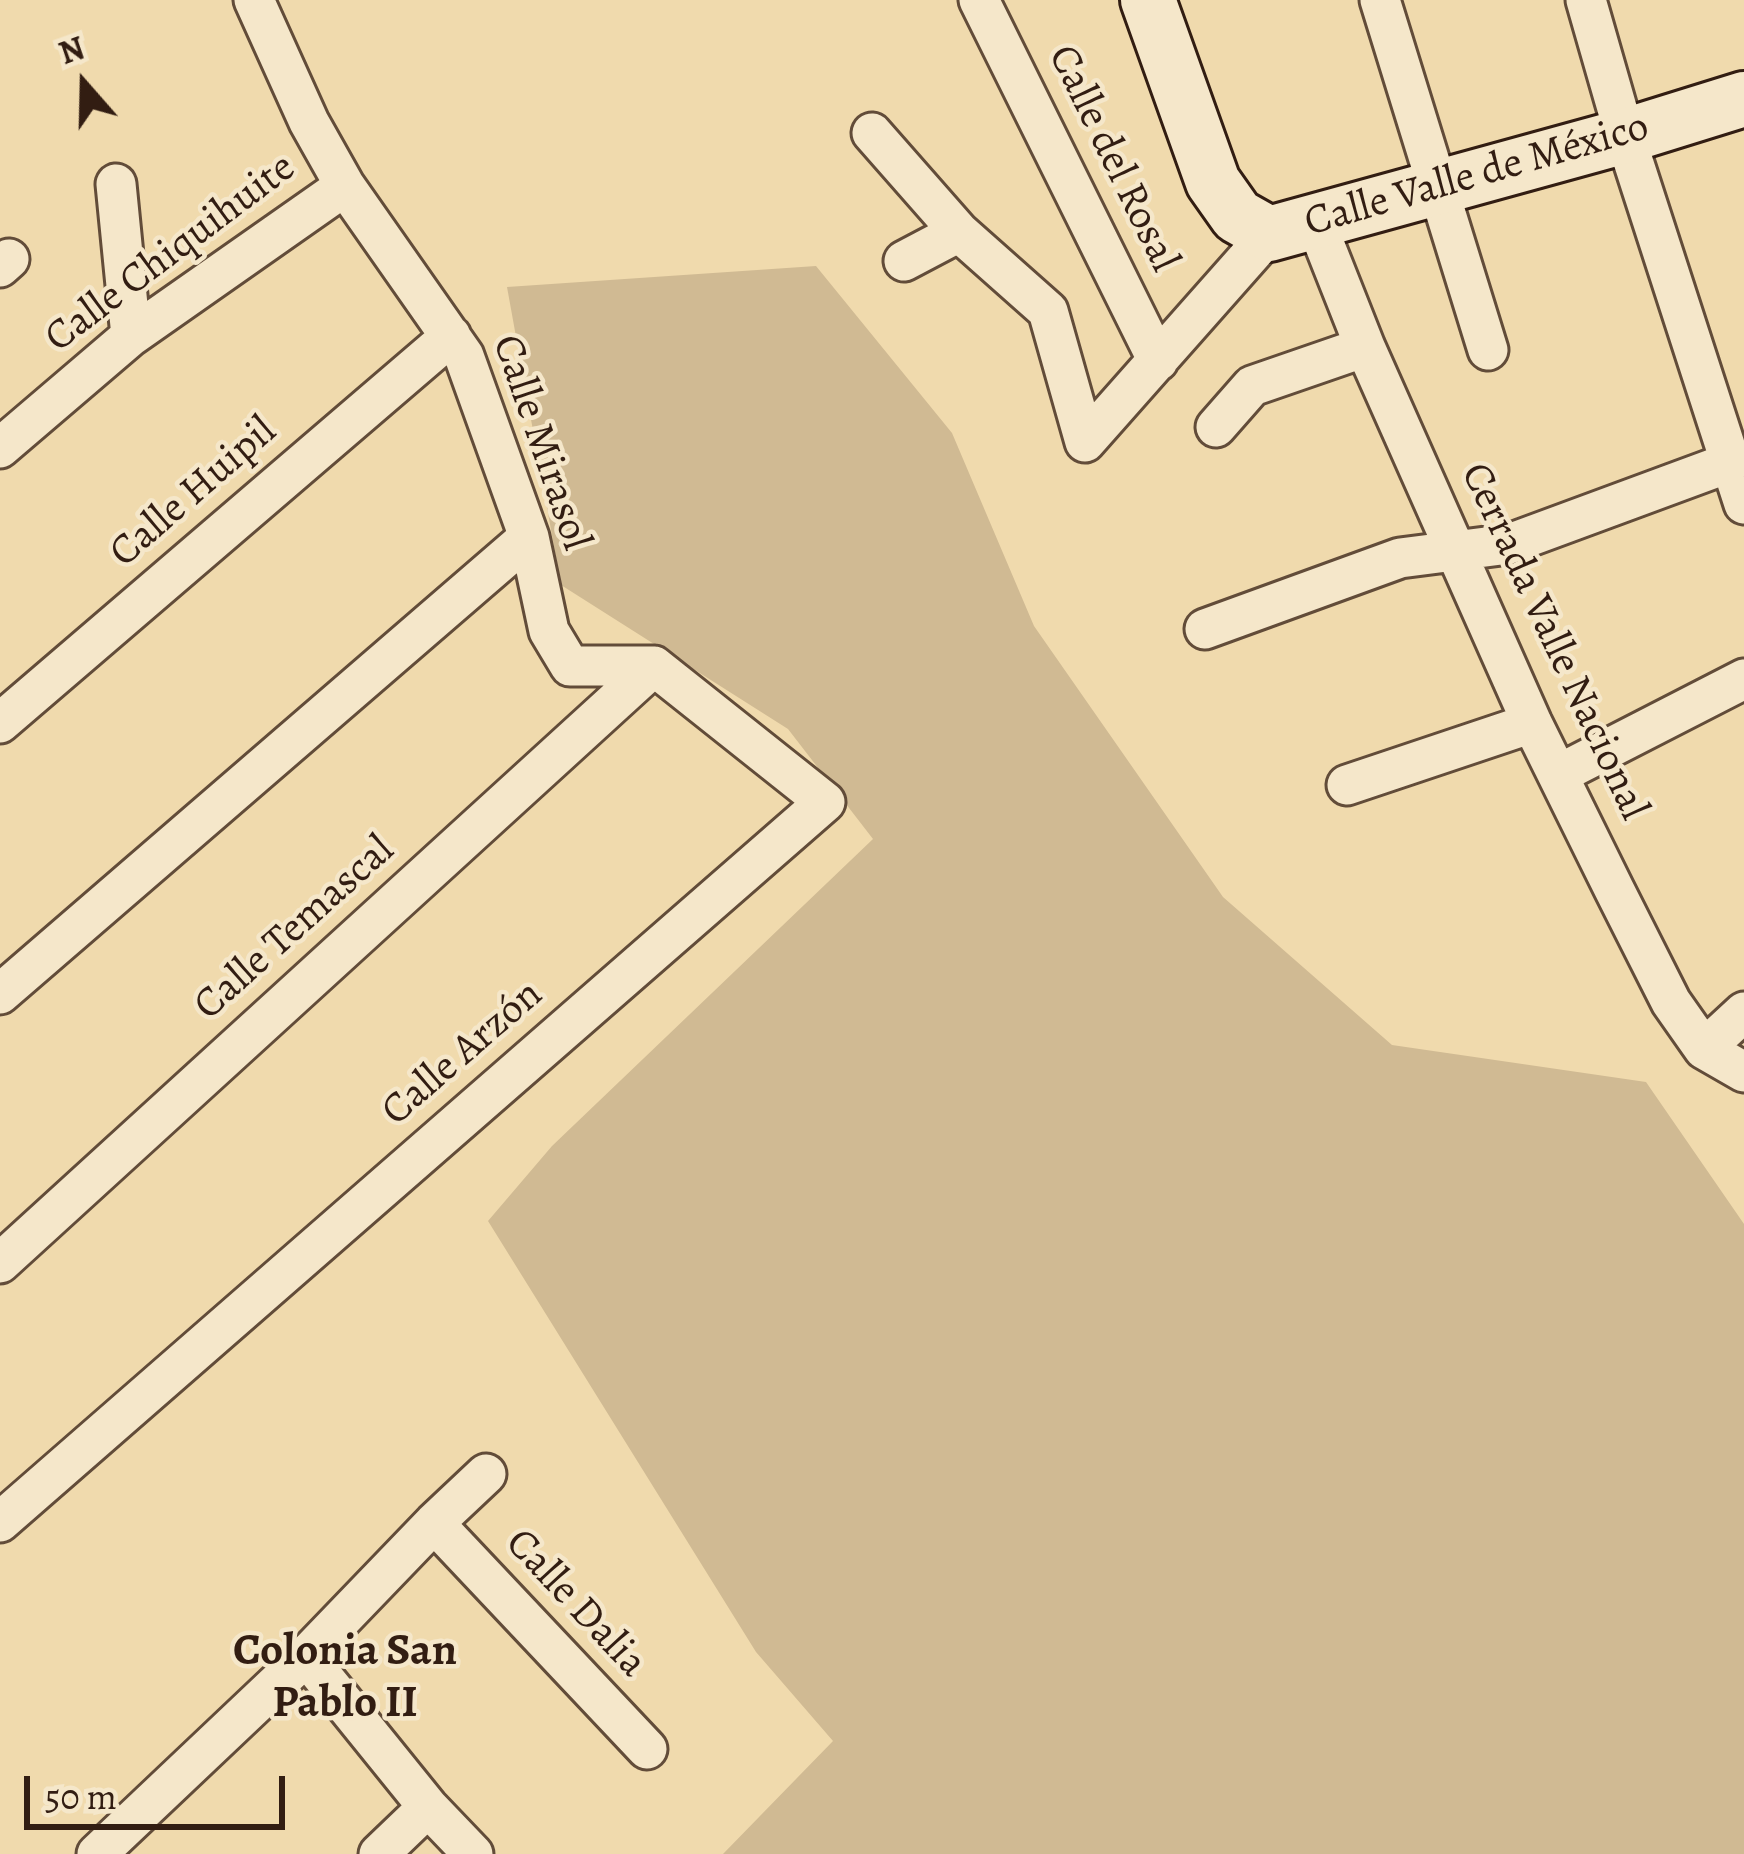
<!DOCTYPE html>
<meta charset="utf-8">
<style>
body{margin:0}
#map{position:relative;width:1744px;height:1854px;overflow:hidden;background:#f0daad;font-family:Alegreya,serif}
canvas{display:block}
.north{position:absolute;left:24px;top:24px;width:120px;height:120px;-webkit-text-stroke:9px #f5e7ca;paint-order:stroke;rotate:340deg;font-size:33px;font-weight:700;line-height:48px;text-align:center;color:#321d12}
.north::after{content:'';display:block;margin:auto;width:42px;height:54px;background:#321d12;clip-path:polygon(50% 0,100% 100%,50% 72%,0 100%)}
.scale{position:absolute;left:24px;top:1776px;width:261px;height:54px;box-sizing:border-box;border:6px solid #321d12;border-top:0;padding-left:15px;font-size:36px;line-height:42px;white-space:nowrap;color:#321d12;-webkit-text-stroke:9px #f5e7ca;paint-order:stroke}
</style>
<div id="map">
<canvas width="1744" height="1854"></canvas>
<div class="north">N</div>
<div class="scale">50 m</div>
</div>
<script>
const g = document.querySelector('canvas').getContext('2d');
g.lineJoin = 'round';
function fill(path, color) {
  g.fillStyle = color;
  g.fill(path, 'evenodd');
}
function toPath(rows) {
  const path = new Path2D();
  for (const r of rows) {
    path.moveTo(r[0], r[1]);
    for (let i = 2; i < r.length; i += 2) path.lineTo(r[i], r[i + 1]);
  }
  return path;
}
function trace(path, color, width, dash) {
  g.strokeStyle = color;
  g.lineWidth = width;
  g.lineCap = dash ? 'butt' : 'round';
  g.setLineDash(dash || []);
  g.stroke(path);
}
function write(font, color, halo, rows, align = 'center') {
  g.font = font + ' Alegreya,serif';
  g.lineWidth = 9;
  g.setLineDash([]);
  g.textBaseline = 'middle';
  g.strokeStyle = halo;
  g.fillStyle = color;
  for (const [text, x, y, turn = 0] of rows) {
    g.save();
    g.translate(x, y);
    g.rotate((+turn || 0) * Math.PI / 180);
    g.textAlign = isNaN(turn) ? turn : align;
    if (halo) g.strokeText(text, 0, 0);
    g.fillText(text, 0, 0);
    g.restore();
  }
}
fill(toPath([
 [816,266,952,433,1034,626,1223,897,1392,1045,1646,1082,1744,1224,1744,1854,723,1854,833,1741,756,1652,488,1221,552,1146,873,839,788,729,561,585,507,287]
]), '#d0ba93');
const street = toPath([
 [254,0,309,122,345,186,464,356,529,537,549,631,570,666,654,666],
 [979,0,1158,361],
 [1380,0,1488,350],
 [1586,0,1625,136,1744,504],
 [872,133,959,232,1048,311,1085,442],
 [116,184,131,336],
 [1316,223,1365,347,1532,723,1614,889,1671,1002,1704,1049,1744,1072],
 [904,261,959,232],
 [0,267,9,259],
 [1216,427,1252,386,1365,347],
 [1085,442,1269,234],
 [0,448,131,336,345,186],
 [1205,629,1400,558,1509,544,1731,462],
 [0,723,451,336],
 [1559,774,1744,679],
 [1347,785,1532,723],
 [0,994,529,537],
 [1704,1049,1744,1012],
 [0,1263,654,666],
 [0,1522,825,802,654,666],
 [434,1523,647,1749],
 [306,1656,428,1807,473,1854],
 [97,1854,306,1656,434,1523,486,1474],
 [379,1854,428,1807]
]);
const secondary = toPath([
 [1148,0,1213,182,1237,216,1269,234,1625,136,1744,99]
]);
trace(street, '#624c39', 45);
trace(secondary, '#321d12', 60);
trace(street, '#f5e7ca', 39);
trace(secondary, '#f5e7ca', 54);
write('42px', '#321d12', '#f5e7ca', [
 ["Calle del Rosal",1112,159,64],
 ["Calle Valle de México",1477,176,-16],
 ["Calle Chiquihuite",171,254,-37],
 ["Calle Mirasol",540,443,71],
 ["Calle Huipil",194,493,-41],
 ["Cerrada Valle Nacional",1553,642,65],
 ["Calle Temascal",295,929,-42],
 ["Calle Arzón",463,1054,-41],
 ["Calle Dalia",575,1604,47]
]);
write('bold 45px', '#321d12', '#f5e7ca', [
 ["Colonia San",345,1653],
 ["Pablo II",345,1705]
]);
</script>
